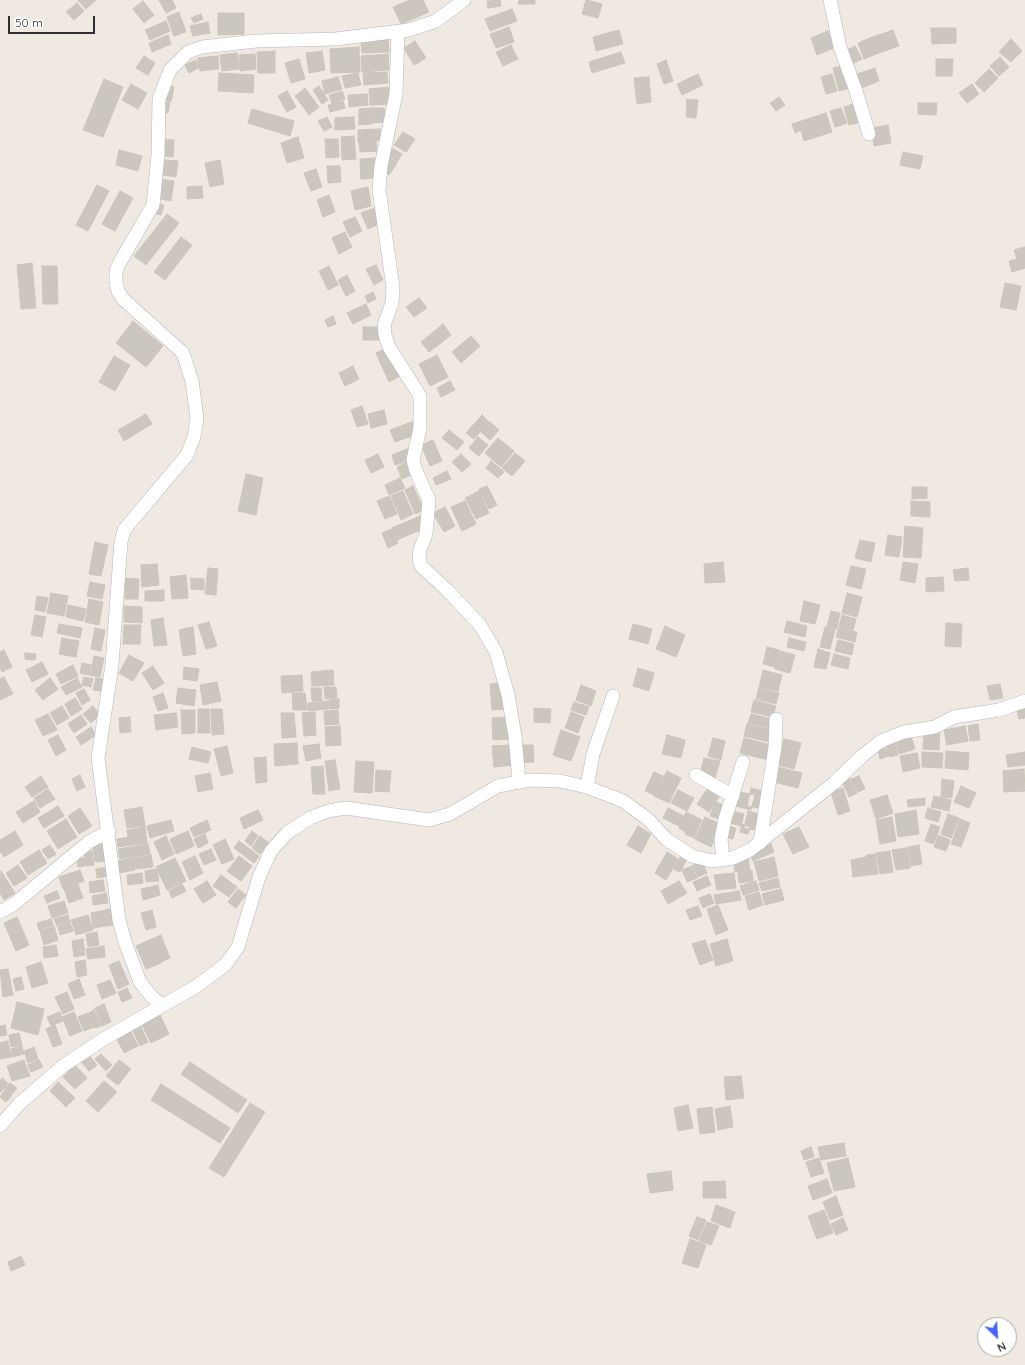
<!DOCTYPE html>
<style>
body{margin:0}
#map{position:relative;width:1025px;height:1365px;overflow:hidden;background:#efe9e1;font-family:Quicksand,sans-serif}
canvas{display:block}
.north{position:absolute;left:977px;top:1317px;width:40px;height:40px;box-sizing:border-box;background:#fff;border:1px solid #ababab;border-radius:50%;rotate:155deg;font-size:11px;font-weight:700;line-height:16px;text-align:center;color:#2e2e2e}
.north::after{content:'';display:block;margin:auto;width:14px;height:18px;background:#4264fb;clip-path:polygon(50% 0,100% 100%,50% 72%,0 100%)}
.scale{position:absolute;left:8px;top:16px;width:87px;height:18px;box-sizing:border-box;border:2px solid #2e2e2e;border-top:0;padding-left:5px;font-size:12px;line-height:14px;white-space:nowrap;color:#2e2e2e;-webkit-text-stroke:3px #fff;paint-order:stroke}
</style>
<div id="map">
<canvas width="1025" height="1365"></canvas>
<div class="north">N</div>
<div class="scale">50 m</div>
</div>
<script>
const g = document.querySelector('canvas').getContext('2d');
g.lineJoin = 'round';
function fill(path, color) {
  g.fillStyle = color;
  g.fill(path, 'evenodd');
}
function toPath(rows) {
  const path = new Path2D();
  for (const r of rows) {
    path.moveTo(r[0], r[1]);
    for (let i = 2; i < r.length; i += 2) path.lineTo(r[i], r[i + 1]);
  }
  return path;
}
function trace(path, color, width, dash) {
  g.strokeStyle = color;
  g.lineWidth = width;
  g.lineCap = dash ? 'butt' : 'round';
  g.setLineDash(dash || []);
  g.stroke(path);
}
const building = toPath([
 [78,0,96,0,86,9,78,0],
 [159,0,172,0,176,8,166,13,159,0],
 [410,0,423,0,429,12,401,24,393,7,410,0],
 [500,0,501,6,488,8,487,1,500,0],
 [519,0,535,0,535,4,518,4,519,0],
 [586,0,602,4,598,18,582,14,586,0],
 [143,1,154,15,144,23,133,9,143,1],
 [77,3,84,11,74,20,66,12,77,3],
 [512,9,517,21,490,31,485,19,512,9],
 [179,12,186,32,174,36,167,17,179,12],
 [218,13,244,13,244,34,218,35,218,13],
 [201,14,203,19,194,23,191,18,201,14],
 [166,21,170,31,150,40,145,30,166,21],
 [208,22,210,33,193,36,190,26,208,22],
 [509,27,514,42,496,48,490,34,509,27],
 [931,28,956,28,956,43,932,44,931,28],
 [619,30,623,44,596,51,593,37,619,30],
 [893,30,899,46,876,54,870,38,893,30],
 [828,31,834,48,817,55,811,38,828,31],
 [168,35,171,44,152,52,149,43,168,35],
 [870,38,876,54,864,59,858,43,870,38],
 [388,39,389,52,362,53,361,41,388,39],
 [1011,39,1022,51,1011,62,999,52,1011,39],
 [415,41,426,58,414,65,404,48,415,41],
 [511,45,518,59,503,66,496,52,511,45],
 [855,46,862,59,852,64,843,52,855,46],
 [359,47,360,72,331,73,330,49,359,47],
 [275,51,275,73,258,73,257,52,275,51],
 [322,51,325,70,309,73,306,53,322,51],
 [621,52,625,63,592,73,589,62,621,52],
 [237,53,239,69,222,71,220,55,237,53],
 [255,54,256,69,240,71,239,55,255,54],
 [388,54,389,70,362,72,361,56,388,54],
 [144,56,155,63,148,75,136,68,144,56],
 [218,56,219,69,200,71,198,58,218,56],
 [1000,57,1009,67,999,76,990,66,1000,57],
 [299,59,305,79,291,83,285,63,299,59],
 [936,59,953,59,952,76,936,76,936,59],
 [196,60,200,67,189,73,185,65,196,60],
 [666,60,673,81,664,84,657,64,666,60],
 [845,65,851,88,839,91,833,68,845,65],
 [875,68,879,81,859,89,854,75,875,68],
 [989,69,998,78,984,92,975,83,989,69],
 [387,72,388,83,364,85,363,73,387,72],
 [219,73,254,75,253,93,218,91,219,73],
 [358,73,361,85,345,88,342,76,358,73],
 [698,74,703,85,682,95,677,84,698,74],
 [832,74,837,91,826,94,821,77,832,74],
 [338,77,342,89,325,94,322,81,338,77],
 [649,77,651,102,637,104,634,78,649,77],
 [104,79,123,87,103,137,83,130,104,79],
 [131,84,147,93,138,109,122,100,131,84],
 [972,84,979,94,967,103,959,93,972,84],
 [167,85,174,87,171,102,164,100,167,85],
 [319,86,328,100,322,104,313,90,319,86],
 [390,87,391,104,370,105,369,89,390,87],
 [305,88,319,107,309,115,295,96,305,88],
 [287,91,296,107,287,112,278,96,287,91],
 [342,91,345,99,332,103,329,95,342,91],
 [367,94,368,105,349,107,348,95,367,94],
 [779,97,785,105,776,111,770,103,779,97],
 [687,99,698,100,696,118,686,117,687,99],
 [343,101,345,108,330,112,328,105,343,101],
 [162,102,170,103,168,113,160,112,162,102],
 [856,103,861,122,849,125,844,107,856,103],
 [918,103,937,103,936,115,918,114,918,103],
 [371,108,372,124,359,125,359,109,371,108],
 [372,108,384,108,385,122,373,123,372,108],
 [841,108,847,123,835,127,830,111,841,108],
 [252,109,294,121,290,136,248,123,252,109],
 [826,113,832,132,804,141,801,130,795,133,792,124,826,113],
 [327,117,332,127,324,131,318,121,327,117],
 [354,117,355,129,335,130,335,118,354,117],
 [888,125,891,143,874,146,871,128,888,125],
 [380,129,380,140,358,142,358,130,380,129],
 [403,132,415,139,406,152,394,145,403,132],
 [354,136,356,159,342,160,341,137,354,136],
 [298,137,304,158,287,163,281,143,298,137],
 [163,139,174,140,173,157,162,156,163,139],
 [325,139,338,139,339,157,326,158,325,139],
 [376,141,377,151,360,152,359,142,376,141],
 [392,148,402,154,397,162,387,155,392,148],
 [119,150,142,156,138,171,116,165,119,150],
 [903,152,923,156,920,169,900,165,903,152],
 [374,158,375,178,361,179,360,159,374,158],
 [389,158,397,163,389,175,382,170,389,158],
 [165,160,178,161,176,177,163,175,165,160],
 [220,160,224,184,210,187,205,163,220,160],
 [327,166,340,166,341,182,328,183,327,166],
 [316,169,322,187,311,191,304,173,316,169],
 [160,179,174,181,171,201,156,198,160,179],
 [97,185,109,191,88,231,76,225,97,185],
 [202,186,203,198,187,199,187,187,202,186],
 [368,187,371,206,355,210,351,191,368,187],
 [120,191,133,198,115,231,102,224,120,191],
 [329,195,335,212,323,217,317,200,329,195],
 [155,203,164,205,161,215,152,213,155,203],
 [375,208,381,223,368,229,361,213,375,208],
 [167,214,179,223,146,265,134,256,167,214],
 [355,217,362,231,350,237,343,222,355,217],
 [345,232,352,247,339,254,332,238,345,232],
 [181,237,192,245,165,280,154,272,181,237],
 [1025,247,1025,268,1012,272,1009,261,1017,259,1014,250,1025,247],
 [32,263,36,308,21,309,17,265,32,263],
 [376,265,383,280,374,285,366,269,376,265],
 [42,266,57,266,58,304,43,304,42,266],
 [329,266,338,285,328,290,319,271,329,266],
 [347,275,355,291,346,296,338,280,347,275],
 [1005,283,1021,286,1016,310,1000,307,1005,283],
 [373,292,376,299,368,303,365,296,373,292],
 [419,298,427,308,414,317,406,307,419,298],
 [366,304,371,315,353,324,347,313,366,304],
 [333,316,336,324,328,327,325,320,333,316],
 [133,321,163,346,146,367,116,343,133,321],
 [443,324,451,335,429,352,421,342,443,324],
 [363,327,381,327,380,340,363,340,363,327],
 [471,336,480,346,461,363,452,352,471,336],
 [388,347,402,375,389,382,376,353,388,347],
 [437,355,448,377,430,386,419,364,437,355],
 [114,356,130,365,115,391,99,382,114,356],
 [353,366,359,379,345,386,339,373,353,366],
 [450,381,455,390,441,397,437,388,450,381],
 [362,406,368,424,357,427,351,410,362,406],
 [384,410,387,424,371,428,368,414,384,410],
 [146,414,152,424,124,441,118,430,146,414],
 [482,415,489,422,474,439,466,433,482,415],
 [414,421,418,434,395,442,390,430,414,421],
 [490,422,499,430,490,440,481,432,490,422],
 [449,430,464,442,457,450,442,438,449,430],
 [478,437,488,445,479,456,469,448,478,437],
 [498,438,514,451,501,467,485,453,498,438],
 [433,440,442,461,430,466,421,445,433,440],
 [407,449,411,460,395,465,392,455,407,449],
 [515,453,525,461,512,476,502,468,515,453],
 [378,454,384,467,371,473,365,460,378,454],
 [461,454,471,464,462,472,452,462,461,454],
 [410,461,416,473,402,479,397,467,410,461],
 [491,461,504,472,498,478,486,468,491,461],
 [447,471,451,479,436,485,433,478,447,471],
 [246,474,263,478,256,515,238,511,246,474],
 [400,478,405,488,389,495,385,485,400,478],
 [413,486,424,510,415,514,405,490,413,486],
 [487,486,497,505,489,509,479,489,487,486],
 [912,487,927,487,927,498,912,499,912,487],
 [403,491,407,501,395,507,391,496,403,491],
 [479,491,489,513,476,519,465,498,479,491],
 [389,496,397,514,385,519,377,501,389,496],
 [407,501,413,514,401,520,396,507,407,501],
 [465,501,476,524,462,531,451,507,465,501],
 [911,501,930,502,930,517,911,516,911,501],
 [445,507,455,526,444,532,433,513,445,507],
 [420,516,425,528,397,540,392,528,420,516],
 [905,526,923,528,921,558,903,557,905,526],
 [392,529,398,543,388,548,382,533,392,529],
 [888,535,902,537,899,557,885,555,888,535],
 [860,540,875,543,871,562,855,558,860,540],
 [95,542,108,545,101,576,89,574,95,542],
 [723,562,725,582,705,583,704,564,723,562],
 [903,562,918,564,915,583,900,580,903,562],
 [157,564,159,585,142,587,141,565,157,564],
 [851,566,866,569,861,589,846,585,851,566],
 [208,568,218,569,216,595,205,594,208,568],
 [968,568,969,580,955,581,953,570,968,568],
 [186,575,188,598,172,599,170,577,186,575],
 [943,577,944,591,926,592,926,578,943,577],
 [125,578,139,579,138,599,125,599,125,578],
 [191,578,204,579,204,590,191,589,191,578],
 [90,582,105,585,102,599,87,596,90,582],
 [164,590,164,601,145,601,145,591,164,590],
 [51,593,68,596,64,616,47,613,51,593],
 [847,593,862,597,857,617,842,613,847,593],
 [37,596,48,598,45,612,35,610,37,596],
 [89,599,103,602,99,625,85,622,89,599],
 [804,601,820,605,815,624,800,621,804,601],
 [68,605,86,609,83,621,66,617,68,605],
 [124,606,142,607,142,623,124,622,124,606],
 [831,611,840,613,837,629,827,627,831,611],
 [35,615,46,617,42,637,31,635,35,615],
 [842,615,856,619,853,630,839,627,842,615],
 [163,618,167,645,154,646,151,620,163,618],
 [787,621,807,626,805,637,784,632,787,621],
 [209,622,217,646,206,649,198,625,209,622],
 [946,623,962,624,961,647,945,646,946,623],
 [59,624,82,628,80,638,57,633,59,624],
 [633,624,652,629,648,644,629,639,633,624],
 [124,625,141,625,140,644,123,644,124,625],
 [665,626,685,635,676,657,656,649,665,626],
 [193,627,196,654,183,656,179,630,193,627],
 [825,627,835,630,830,649,820,647,825,627],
 [95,628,105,630,101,651,91,649,95,628],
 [839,628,857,632,855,642,836,637,839,628],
 [62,638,79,641,76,657,59,654,62,638],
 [789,638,806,642,804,651,787,647,789,638],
 [838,640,854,644,852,655,835,651,838,640],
 [767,647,779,650,775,667,763,664,767,647],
 [818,649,830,653,826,669,814,667,818,649],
 [4,650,12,667,2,672,0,668,0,652,4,650],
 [780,651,795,655,790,673,775,669,780,651],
 [25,653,36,654,35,660,25,659,25,653],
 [834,654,850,658,848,669,831,665,834,654],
 [129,655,144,663,133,681,119,673,129,655],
 [94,656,104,658,100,677,90,675,94,656],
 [42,662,48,674,32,682,26,670,42,662],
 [82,663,91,665,89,675,80,673,82,663],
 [73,665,78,676,61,684,56,674,73,665],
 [153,666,164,683,153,690,142,673,153,666],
 [184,667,199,669,197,681,183,679,184,667],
 [638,668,654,673,649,691,633,686,638,668],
 [333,670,334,685,312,686,311,672,333,670],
 [763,670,782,675,778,691,759,687,763,670],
 [302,675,303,691,282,693,281,676,302,675],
 [4,677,13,694,0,700,0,679,4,677],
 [84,677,93,679,91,687,82,685,84,677],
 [50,678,58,689,43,700,35,690,50,678],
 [77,678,82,687,66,695,61,687,77,678],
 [96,678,104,679,101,691,93,690,96,678],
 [217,682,221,701,203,705,200,685,217,682],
 [503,683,505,709,492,710,490,684,503,683],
 [1000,684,1003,698,990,700,987,686,1000,684],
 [581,685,596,691,591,706,576,700,581,685],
 [324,687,336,687,337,698,325,699,324,687],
 [178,688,196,690,194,706,176,703,178,688],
 [311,688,321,688,322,701,312,701,311,688],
 [759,688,779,693,776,704,756,699,759,688],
 [84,689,90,700,82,705,76,693,84,689],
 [163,693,168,708,158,711,153,697,163,693],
 [292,693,305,693,307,710,293,710,292,693],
 [75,698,82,709,71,716,65,704,75,698],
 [339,699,339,708,329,709,329,700,339,699],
 [754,700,776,706,773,717,751,712,754,700],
 [328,701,328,709,308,711,308,703,328,701],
 [574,702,589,707,586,715,571,710,574,702],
 [1025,704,1025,718,1019,719,1016,707,1025,704],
 [62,706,69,718,57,725,50,713,62,706],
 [93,706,100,715,91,723,83,714,93,706],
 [534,708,551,709,550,723,534,722,534,708],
 [198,709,209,709,210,733,198,733,198,709],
 [211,709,222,709,224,734,212,735,211,709],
 [181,710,195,710,195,733,182,734,181,710],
 [338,710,339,724,325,725,324,711,338,710],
 [315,712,316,735,304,736,302,713,315,712],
 [571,712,584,717,578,733,565,728,571,712],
 [176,713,178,727,156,730,154,715,176,713],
 [281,713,294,713,296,737,282,738,281,713],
 [48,714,57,730,43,736,35,720,48,714],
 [751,714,772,719,770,728,748,723,751,714],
 [81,715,87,724,74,733,68,724,81,715],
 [130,717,131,732,120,733,119,718,130,717],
 [509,717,510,739,493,740,492,718,509,717],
 [747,724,772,730,769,742,744,736,747,724],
 [978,724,980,740,970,741,968,726,978,724],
 [340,726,341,745,326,746,325,727,340,726],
 [965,726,968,741,947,745,944,730,965,726],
 [91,727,96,735,81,745,76,737,91,727],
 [561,730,580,737,571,761,553,755,561,730],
 [924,730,940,731,939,750,923,749,924,730],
 [910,733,915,749,899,754,895,737,910,733],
 [58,735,66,750,56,756,48,740,58,735],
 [667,735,685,740,681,758,662,754,667,735],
 [713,738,725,741,721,760,708,756,713,738],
 [744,738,771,745,768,760,740,753,744,738],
 [894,738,898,755,890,757,886,740,894,738],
 [784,739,801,743,794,769,778,765,784,739],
 [297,743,298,764,275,766,274,744,297,743],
 [319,744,321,758,306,761,303,746,319,744],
 [511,745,513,765,494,767,492,746,511,745],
 [518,745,533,745,534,762,518,763,518,745],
 [227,746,233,773,221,776,214,749,227,746],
 [192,747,211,752,208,763,189,759,192,747],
 [887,748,889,756,880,759,878,750,887,748],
 [946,751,969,753,968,770,945,768,946,751],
 [922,752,943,753,942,768,922,767,922,752],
 [1025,752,1025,765,1008,767,1006,755,1025,752],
 [917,753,920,768,903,772,900,756,917,753],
 [266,757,267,782,256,783,254,758,266,757],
 [704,758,720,761,715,778,700,774,704,758],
 [335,760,340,789,329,791,325,761,335,760],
 [356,761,374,762,372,793,354,792,356,761],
 [323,766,325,794,313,794,311,767,323,766],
 [778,767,802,773,798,788,774,782,778,767],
 [1024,769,1025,791,1004,792,1003,771,1024,769],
 [376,770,391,771,389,792,375,791,376,770],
 [667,771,681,778,669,803,654,796,667,771],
 [654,772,663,776,654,795,645,791,654,772],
 [210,773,213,789,198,792,195,776,210,773],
 [80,775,85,787,77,791,72,779,80,775],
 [41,776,48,787,32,797,25,787,41,776],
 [859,776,865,789,858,792,851,779,859,776],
 [850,779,857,793,849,797,843,783,850,779],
 [942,779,954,781,952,798,941,797,942,779],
 [961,786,976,793,969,808,954,802,961,786],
 [751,788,762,791,758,808,747,806,751,788],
 [843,788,850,811,838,815,831,792,843,788],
 [48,789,55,799,40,808,34,798,48,789],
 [707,789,719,797,709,812,697,804,707,789],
 [678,790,694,798,687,811,671,803,678,790],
 [740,792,755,795,751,810,736,806,740,792],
 [887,795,893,813,876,819,870,800,887,795],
 [934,796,951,800,949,811,931,807,934,796],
 [925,798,925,805,908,807,907,800,925,798],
 [34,801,40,812,23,823,16,812,34,801],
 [715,802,727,806,722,820,710,816,715,802],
 [58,806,64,816,44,828,38,818,58,806],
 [142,807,145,826,127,828,124,810,142,807],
 [80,808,92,826,79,834,68,816,80,808],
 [668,808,684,816,679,826,663,818,668,808],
 [928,808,941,812,938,822,925,818,928,808],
 [258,810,263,820,244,829,240,818,258,810],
 [916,810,919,834,898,837,895,814,916,810],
 [732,811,744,814,741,826,730,823,732,811],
 [748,811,759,814,754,830,744,828,748,811],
 [686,812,694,816,686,832,679,828,686,812],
 [948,814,959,818,951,838,941,834,948,814],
 [694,816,702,820,694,838,685,834,694,816],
 [705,817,722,825,711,847,695,839,705,817],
 [892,817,896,841,880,844,876,820,892,817],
 [66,819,77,837,58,849,47,831,66,819],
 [960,819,970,823,961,847,951,844,960,819],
 [171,820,174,831,150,838,147,826,171,820],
 [207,820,211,830,194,837,190,828,207,820],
 [742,824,750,827,748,834,740,832,742,824],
 [931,824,940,827,933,844,925,841,931,824],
 [638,826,651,834,641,853,627,845,638,826],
 [728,826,736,828,733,839,725,837,728,826],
 [145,827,146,834,128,837,127,830,145,827],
 [799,827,809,847,793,854,783,834,799,827],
 [15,831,23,845,4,857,0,851,0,840,15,831],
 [188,831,194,846,176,854,170,839,188,831],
 [252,831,258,836,251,846,245,841,252,831],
 [205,834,208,843,198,848,194,839,205,834],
 [146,835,147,843,118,847,117,839,146,835],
 [938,835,950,840,946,851,934,847,938,835],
 [166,836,174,854,162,860,154,842,166,836],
 [260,836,269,843,260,854,252,848,260,836],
 [225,839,234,859,222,864,213,845,225,839],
 [239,841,259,856,254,863,234,848,239,841],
 [104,843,107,861,95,862,93,844,104,843],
 [148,844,150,854,120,859,118,849,148,844],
 [771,844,774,852,753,861,749,853,771,844],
 [50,845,56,854,48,859,42,850,50,845],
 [919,845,922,864,911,866,908,847,919,845],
 [907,848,910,868,896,870,892,850,907,848],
 [211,849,216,860,204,865,199,854,211,849],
 [39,850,47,863,28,875,20,862,39,850],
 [92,851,94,865,86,866,84,852,92,851],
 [890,851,893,872,880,874,876,853,890,851],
 [667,852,678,859,666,880,655,873,667,852],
 [682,854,688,857,680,872,673,869,682,854],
 [875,854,878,874,869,875,866,855,875,854],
 [151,855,153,867,136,869,134,858,151,855],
 [195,856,203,873,190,880,182,862,195,856],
 [239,856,252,866,241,881,227,871,239,856],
 [748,857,750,871,735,872,733,859,748,857],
 [774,857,778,876,759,881,754,862,774,857],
 [866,857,868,875,853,877,851,860,866,857],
 [84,858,85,866,78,867,77,859,84,858],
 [133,858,135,870,119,873,118,861,133,858],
 [175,858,186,881,167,890,156,867,175,858],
 [702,861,707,873,698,877,693,865,702,861],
 [18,865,27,878,14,886,6,873,18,865],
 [692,866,697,878,687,882,682,870,692,866],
 [107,867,109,876,97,878,96,869,107,867],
 [157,869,159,881,146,882,145,871,157,869],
 [80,870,84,881,63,889,59,877,80,870],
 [1,871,15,893,4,900,0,893,1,871],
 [752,871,753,881,739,883,738,873,752,871],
 [142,873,143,883,128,885,127,875,142,873],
 [734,873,736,888,717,890,714,875,734,873],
 [221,875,237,887,229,897,213,886,221,875],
 [707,876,711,885,697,891,693,882,707,876],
 [778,878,780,887,762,891,759,883,778,878],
 [103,880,105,891,90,893,89,882,103,880],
 [207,881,216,895,203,903,194,889,207,881],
 [679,881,687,893,668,904,661,891,679,881],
 [756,881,759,890,743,895,740,886,756,881],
 [78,884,83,898,69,903,64,889,78,884],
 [182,884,186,891,172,898,169,891,182,884],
 [158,885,160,895,143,900,141,889,158,885],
 [238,889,246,895,236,908,228,902,238,889],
 [781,889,784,900,765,905,762,894,781,889],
 [57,891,60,898,47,903,44,896,57,891],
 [739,891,741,900,716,904,714,895,739,891],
 [759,892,763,905,749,910,745,896,759,892],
 [106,893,108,903,93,905,92,896,106,893],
 [710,894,714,903,703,908,699,898,710,894],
 [64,901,68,913,52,918,48,906,64,901],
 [718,905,728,930,716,935,707,909,718,905],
 [698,906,702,916,690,920,686,910,698,906],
 [110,909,113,925,93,928,91,913,110,909],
 [152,910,156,927,146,930,141,913,152,910],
 [68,915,70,922,57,926,54,919,68,915],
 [88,915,93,930,76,935,71,920,88,915],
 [17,917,29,945,16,951,4,923,17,917],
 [51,919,53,925,39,930,37,923,51,919],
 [70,923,73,931,60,935,58,927,70,923],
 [54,926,58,940,44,945,40,931,54,926],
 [97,932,99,945,88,947,86,934,97,932],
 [161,935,170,958,161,962,152,939,161,935],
 [83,939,85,955,74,957,72,941,83,939],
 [152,939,161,963,146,969,136,946,152,939],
 [727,939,733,961,716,966,710,944,727,939],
 [705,940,713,960,700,965,692,944,705,940],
 [56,945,58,956,44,958,43,947,56,945],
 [104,946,105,957,88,959,86,949,104,946],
 [85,960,87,975,77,977,75,962,85,960],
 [119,961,129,984,118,989,109,965,119,961],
 [41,962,48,983,32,988,26,967,41,962],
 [8,969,13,995,3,997,0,970,8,969],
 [21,977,24,989,16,991,13,979,21,977],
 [79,979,85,995,74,999,68,984,79,979],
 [110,980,116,993,102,999,97,985,110,980],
 [127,988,132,998,122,1002,118,992,127,988],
 [67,992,74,1009,63,1014,55,997,67,992],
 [17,1002,44,1009,38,1035,11,1028,17,1002],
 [104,1004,111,1022,102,1026,95,1008,104,1004],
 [94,1010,101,1026,95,1028,89,1013,94,1010],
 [60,1012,63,1021,51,1026,47,1017,60,1012],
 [74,1012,82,1031,70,1036,62,1017,74,1012],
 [88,1013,94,1027,84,1031,78,1017,88,1013],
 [160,1015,169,1034,151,1043,142,1025,160,1015],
 [5,1025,7,1035,0,1036,0,1026,5,1025],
 [55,1025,62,1044,53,1047,46,1029,55,1025],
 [140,1025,148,1042,140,1046,132,1029,140,1025],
 [130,1030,138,1046,124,1053,116,1037,130,1030],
 [19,1033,22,1045,11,1047,9,1035,19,1033],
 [8,1041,11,1057,0,1059,0,1043,8,1041],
 [22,1046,24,1054,12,1057,11,1049,22,1046],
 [34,1047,36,1052,26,1057,24,1051,34,1047],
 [36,1053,38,1059,28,1063,26,1058,36,1053],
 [87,1053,97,1065,89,1071,79,1059,87,1053],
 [101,1054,112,1065,106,1071,95,1059,101,1054],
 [24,1060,30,1076,12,1081,7,1066,24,1060],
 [39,1060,43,1067,31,1072,28,1065,39,1060],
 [119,1060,131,1069,118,1085,106,1076,119,1060],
 [190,1062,247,1100,238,1113,181,1074,190,1062],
 [75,1065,87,1078,75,1089,63,1077,75,1065],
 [741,1076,744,1098,726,1100,724,1077,741,1076],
 [2,1078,8,1083,0,1093,0,1081,2,1078],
 [104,1081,117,1092,98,1112,86,1101,104,1081],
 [58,1082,75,1098,66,1107,50,1091,58,1082],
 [10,1083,17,1088,12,1094,5,1088,10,1083],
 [161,1084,230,1128,220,1143,151,1100,161,1084],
 [5,1089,12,1095,6,1102,0,1097,5,1089],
 [250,1103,265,1112,224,1177,209,1168,250,1103],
 [688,1105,693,1128,678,1131,674,1108,688,1105],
 [730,1106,733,1127,718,1130,715,1109,730,1106],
 [712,1107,715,1132,700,1134,697,1109,712,1107],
 [844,1143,846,1156,821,1160,818,1147,844,1143],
 [811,1147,814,1157,804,1160,801,1151,811,1147],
 [819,1158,824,1173,811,1177,806,1162,819,1158],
 [848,1158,855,1187,834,1191,827,1163,848,1158],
 [671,1171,673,1190,650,1193,647,1174,671,1171],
 [827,1179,832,1193,813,1200,808,1186,827,1179],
 [725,1181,726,1198,703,1198,703,1182,725,1181],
 [836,1196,843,1215,830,1220,823,1202,836,1196],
 [716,1205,735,1212,730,1228,711,1221,716,1205],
 [824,1210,833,1233,817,1239,808,1216,824,1210],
 [697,1217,706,1220,698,1240,689,1236,697,1217],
 [843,1218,848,1230,836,1235,831,1224,843,1218],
 [707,1222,719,1226,711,1245,699,1241,707,1222],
 [690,1239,706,1245,698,1268,682,1263,690,1239],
 [21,1256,25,1265,11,1271,8,1262,21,1256]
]);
fill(building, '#cbc7bf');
trace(building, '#cbc5ba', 1);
const minor = toPath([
 [830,0,840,47,856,91,869,134],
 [398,31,396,94,381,166,379,190,393,287,392,303,384,325,385,335,389,347,420,396,420,428,413,460,416,471,429,500,426,534,420,550,419,559,421,566,448,591,480,625,496,652,508,695,515,736,519,781],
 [696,775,733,796],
 [587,787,593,754,613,696],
 [760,843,775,747,776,719],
 [723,860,721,839,725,819,743,762],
 [0,912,14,904,89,842,109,831],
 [162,1005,152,997,140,982,126,945,119,920,98,758,112,665,121,542,124,530,187,455,194,437,197,418,192,381,183,353,123,299,118,291,116,282,116,271,120,262,153,205,158,155,159,99,170,70,188,52,202,47,256,41,336,39,409,30,436,21,464,0],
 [0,1126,19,1104,63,1066,102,1040,197,986,226,964,238,947,259,877,271,851,287,833,310,818,328,811,346,808,429,820,450,814,498,786,530,780,560,781,587,787,623,801,649,820,666,839,692,856,712,861,733,858,750,850,834,783,862,756,881,741,904,732,935,727,954,717,999,710,1025,701]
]);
trace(minor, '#b4b7c1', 14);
trace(minor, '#fff', 13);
</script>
